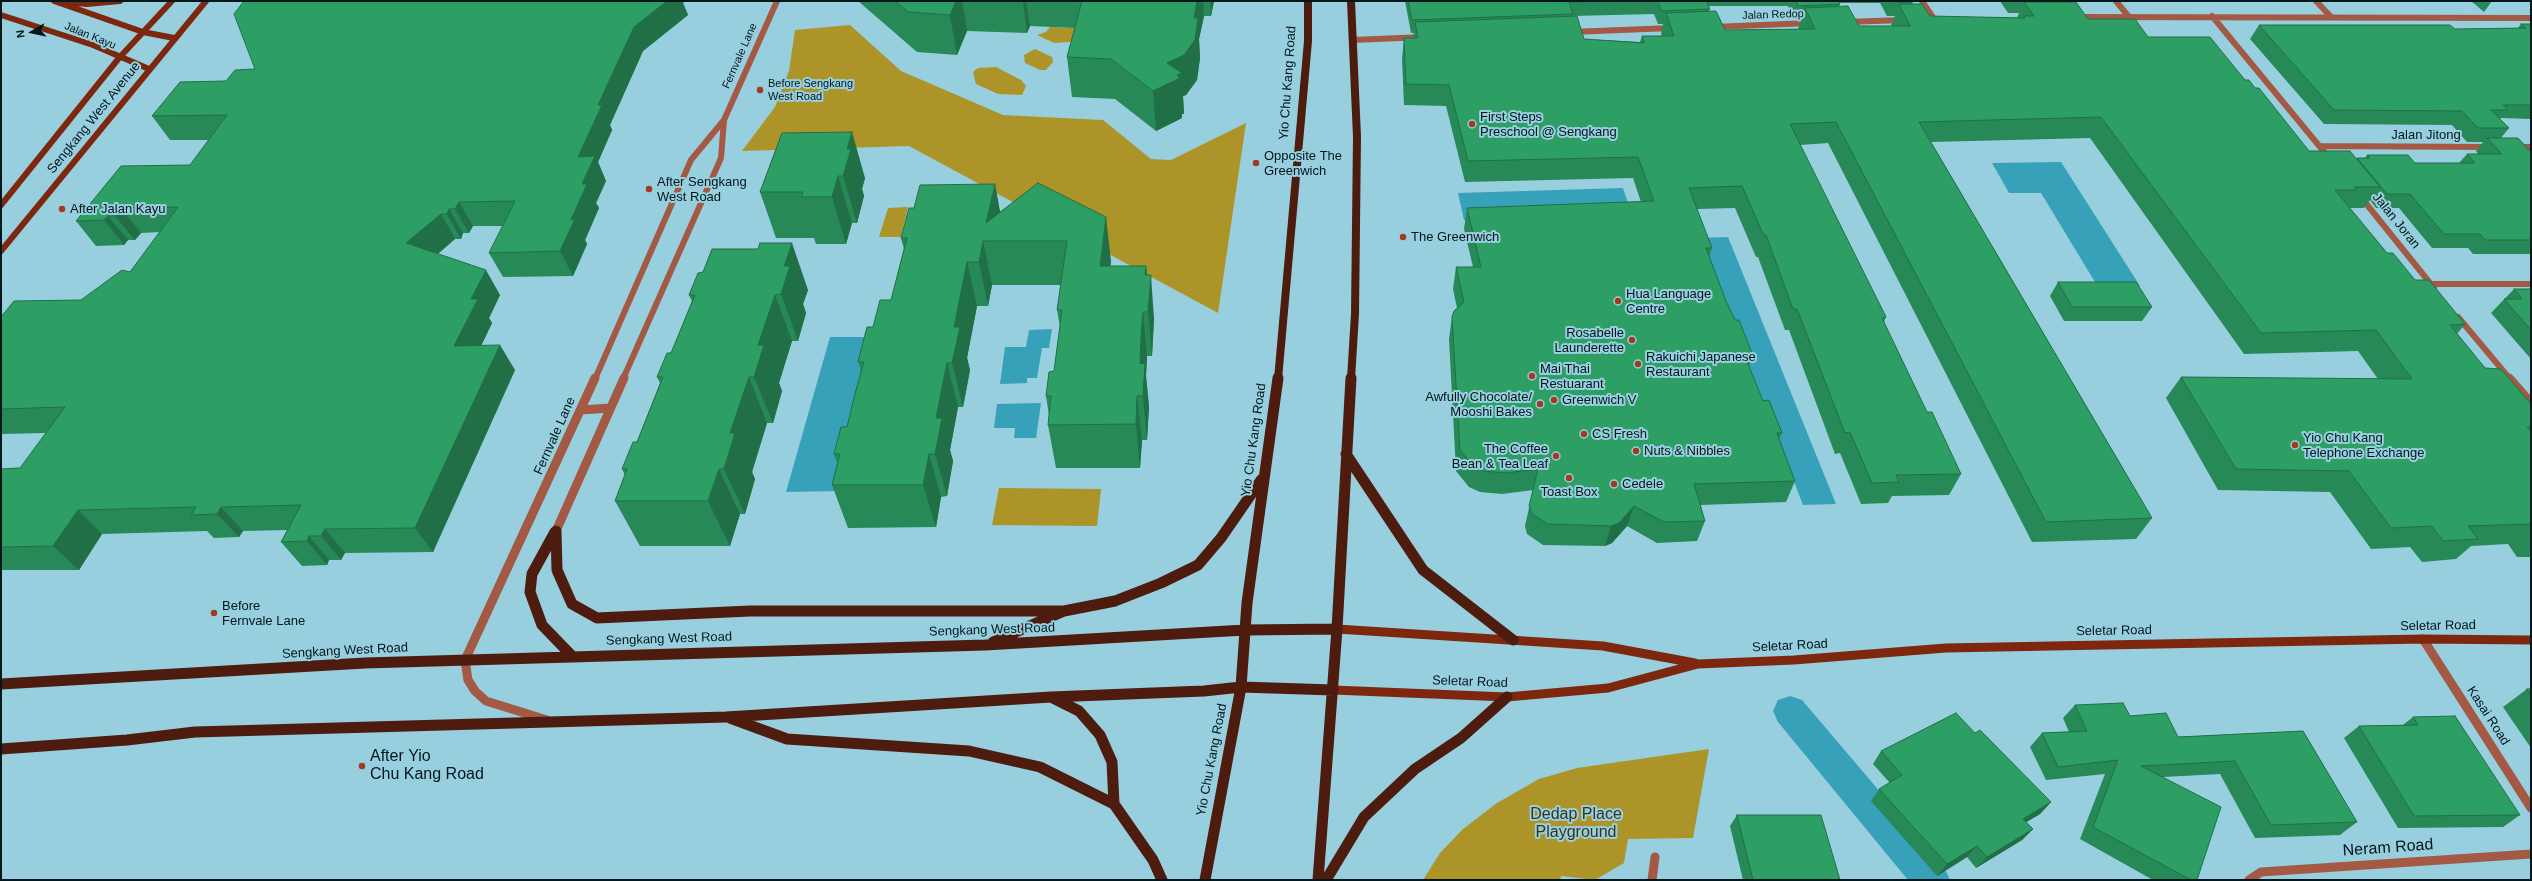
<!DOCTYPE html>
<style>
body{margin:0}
#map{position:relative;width:2532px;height:881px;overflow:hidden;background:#98cfde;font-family:Arial,sans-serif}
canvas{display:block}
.frame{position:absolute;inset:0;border:2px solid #02171c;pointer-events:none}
.north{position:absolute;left:12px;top:12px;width:40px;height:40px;-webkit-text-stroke:3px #98cfde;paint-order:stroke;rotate:261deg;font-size:11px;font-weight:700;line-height:16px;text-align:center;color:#02171c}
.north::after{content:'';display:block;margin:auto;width:14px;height:18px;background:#02171c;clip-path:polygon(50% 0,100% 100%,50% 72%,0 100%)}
</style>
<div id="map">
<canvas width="2532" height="881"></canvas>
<div class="frame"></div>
<div class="north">N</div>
</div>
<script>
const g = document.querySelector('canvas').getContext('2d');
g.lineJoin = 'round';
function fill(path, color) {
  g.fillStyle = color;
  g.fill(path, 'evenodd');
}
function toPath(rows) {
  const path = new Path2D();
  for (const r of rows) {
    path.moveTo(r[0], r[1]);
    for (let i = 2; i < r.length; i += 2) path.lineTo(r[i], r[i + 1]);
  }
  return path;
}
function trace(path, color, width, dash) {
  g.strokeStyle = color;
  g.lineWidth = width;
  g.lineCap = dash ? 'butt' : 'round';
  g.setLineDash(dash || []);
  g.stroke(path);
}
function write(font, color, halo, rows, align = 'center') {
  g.font = font + ' Arial,sans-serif';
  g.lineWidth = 4;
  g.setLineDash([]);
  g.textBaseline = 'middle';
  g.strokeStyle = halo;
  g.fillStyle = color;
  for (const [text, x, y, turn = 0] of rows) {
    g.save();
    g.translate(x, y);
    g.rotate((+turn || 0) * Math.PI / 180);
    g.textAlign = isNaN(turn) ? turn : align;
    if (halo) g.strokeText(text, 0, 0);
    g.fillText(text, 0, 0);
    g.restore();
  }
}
fill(toPath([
 [850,25,901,71,1003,115,1103,120,1151,159,1171,160,1246,123,1218,313,909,146,742,151,775,107,789,71,795,30],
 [1050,27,1093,29,1070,42,1054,43,1037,35,1046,32],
 [1035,49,1052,57,1053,62,1046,70,1040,70,1025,63,1024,55],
 [996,67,1021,80,1026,86,1022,95,998,94,976,84,973,72,978,68],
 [908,207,901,237,879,237,888,208],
 [999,488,1101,489,1097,526,992,525],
 [1709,749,1693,838,1628,839,1624,863,1595,880,1561,876,1560,880,1423,880,1440,853,1463,829,1497,803,1539,779,1577,768]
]), '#ac9428');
fill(toPath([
 [2061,162,2140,286,2098,287,2041,193,2009,193,1992,163],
 [1623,188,1632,215,1464,220,1458,193],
 [1728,237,1836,504,1803,505,1700,238],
 [1052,329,1049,348,1042,348,1037,378,1027,378,1027,383,1000,384,1005,347,1026,347,1029,330],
 [830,337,879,337,839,491,786,492],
 [1041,403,1036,438,1014,438,1015,428,994,428,997,404]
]), '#36a1b9');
fill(toPath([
 [1790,696,1802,700,1944,867,1950,880,1908,880,1778,722,1773,711,1778,700,1790,696]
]), '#36a1b9');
trace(toPath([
 [1922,1,1934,19],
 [2116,1,2129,17],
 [2316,1,2331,17],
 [2212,16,2330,159],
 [2077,17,2531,18],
 [1845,22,1904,20],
 [1713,27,1810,23],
 [1571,32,1672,28],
 [1353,40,1424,37],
 [2320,146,2489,147],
 [2517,147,2531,147],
 [2360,196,2434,288],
 [2431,284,2531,284],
 [2458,317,2510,379],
 [595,379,691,160,724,120,777,1],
 [623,379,721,158,724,120]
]), '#a35944', 6);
trace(toPath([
 [2509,378,2531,403],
 [581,410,610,408],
 [556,531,624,378],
 [2423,639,2531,808],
 [547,720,486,701,475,691,468,680,465,660,595,378],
 [1652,880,1655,857],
 [2249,880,2261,872,2531,854]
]), '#a35944', 9);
trace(toPath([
 [54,1,143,32,174,38],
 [65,2,87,4,120,1],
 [1,15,93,45,149,69],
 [1,205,119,58,172,1],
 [1,251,206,1]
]), '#7d270e', 6);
trace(toPath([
 [1337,629,1603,646,1695,663],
 [1333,690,1507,697,1608,688,1698,664,1794,660,1946,648,2423,639,2531,640]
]), '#7d270e', 9);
trace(toPath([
 [1351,1,1357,137,1355,314,1351,379],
 [1278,379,1308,41,1308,1]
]), '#4d1c0f', 8);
trace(toPath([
 [1346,454,1423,570,1513,640],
 [556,531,557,570,572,604,597,618,750,611,1064,611],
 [555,532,532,574,530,592,542,625,572,656],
 [993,642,1064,611,1115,601,1161,583,1198,565,1221,538,1261,480],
 [1,684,365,663,985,645,1245,630,1337,629],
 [1053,698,1079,711,1100,735,1112,762,1114,804],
 [730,718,787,739,969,751,1040,767,1114,804,1153,860,1162,880],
 [1,749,127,740,195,732,726,717,1051,697,1204,691,1241,687,1333,690],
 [1205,880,1241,687,1247,603,1278,378],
 [1318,880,1337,629,1351,378],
 [1326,880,1364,817,1415,769,1461,738,1507,697]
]), '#4d1c0f', 11);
fill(toPath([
 [684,1,683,3,688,15,643,51,610,125,612,130,598,162,606,181,596,203,599,208,585,240,587,244,573,276,503,277,489,253,503,226,473,226,469,233,463,233,461,239,455,239,437,254,500,295,489,318,492,323,481,346,515,370,433,552,345,553,341,560,329,560,327,565,302,566,281,542,288,530,243,531,239,537,214,538,207,531,102,534,79,570,1,570,1,469,20,468,46,433,1,434,1,317,81,300,130,272,160,232,141,233,135,240,128,240,124,245,96,246,76,221,190,165,209,140,170,140,152,116,226,81,255,69],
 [858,1,1214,1,1211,16,1204,16,1199,39,1200,58,1197,80,1186,95,1183,96,1184,114,1182,114,1182,118,1156,131,1115,99,1072,97,1067,57,1075,28,1030,26,1027,33,967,31,957,55,917,52],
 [1405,1,1913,1,1913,2,1912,4,1930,16,2017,18,2019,13,2008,13,2000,1,2067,1,2066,2,2088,19,2148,37,2245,80,2309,151,2357,159,2365,158,2367,155,2415,163,2459,163,2467,154,2478,154,2476,151,2483,142,2467,142,2452,125,2324,124,2250,39,2259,25,2455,29,2518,28,2521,24,2531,24,2531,119,2501,118,2500,119,2509,128,2501,138,2531,152,2531,254,2473,254,2468,248,2432,248,2399,208,2376,208,2370,200,2364,208,2350,208,2387,253,2415,280,2465,324,2457,334,2485,368,2531,404,2531,557,2517,557,2508,544,2471,546,2456,559,2422,562,2410,547,2371,549,2330,492,2218,490,2166,398,2181,377,2378,379,2358,351,2244,354,2090,138,1931,142,2152,518,2136,539,2032,542,1828,143,1800,145,1886,317,1884,322,1927,412,1961,474,1949,495,1892,496,1888,503,1861,504,1840,453,1835,454,1789,330,1785,330,1758,257,1756,257,1735,208,1697,209,1712,248,1709,257,1726,301,1753,356,1749,366,1763,401,1782,433,1779,439,1782,447,1795,481,1786,502,1700,505,1705,521,1697,541,1657,543,1627,526,1612,543,1605,546,1543,545,1527,534,1525,526,1533,490,1502,494,1480,492,1469,487,1456,471,1449,339,1452,317,1457,308,1453,289,1456,267,1473,267,1464,229,1467,208,1641,202,1633,178,1465,182,1446,106,1404,105,1402,59,1404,38,1413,38,1414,33,1411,33],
 [1839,3,1880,3,1887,16,1895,16,1891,25,1892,26,1859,26,1839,7,1840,4],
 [1708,6,1788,6,1794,19,1801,19,1798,29,1725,30,1709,11,1710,9],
 [1654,14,1658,24,1663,24,1661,34,1662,36,1642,36,1640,42,1584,39,1572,16],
 [2471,1,2492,1,2484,12],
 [782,133,865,178,862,189,864,196,857,223,852,223,846,244,816,244,814,238,776,238,760,192],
 [1038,183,1111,261,1110,266,1146,266,1147,275,1154,319,1152,356,1147,356,1146,376,1149,407,1147,440,1142,440,1140,468,1056,468,1048,425,1049,415,1046,396,1054,371,1060,327,1057,310,1061,285,992,285,988,306,977,306,967,358,970,370,963,407,958,407,950,450,953,461,947,496,941,497,936,527,848,528,832,485,837,463,834,454,847,427,861,371,858,362,873,327,891,300,904,249,901,238,914,208,995,184,1000,212],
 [2058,282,2152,307,2142,321,2064,321,2050,296],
 [2514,289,2531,289,2531,359,2491,313],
 [808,290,803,304,806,313,798,341,792,341,779,383,782,391,773,423,767,423,752,472,755,479,745,514,740,514,730,546,640,546,615,501,625,475,622,469,637,442,660,383,657,377,671,353,692,301,689,295],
 [2527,689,2531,689,2531,748,2503,707],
 [2075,705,2130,716,2178,737,2303,731,2357,822,2340,835,2255,838,2220,774,2163,777,2197,880,2153,880,2080,839,2105,774,2046,780,2030,747,2042,733,2069,732,2063,718],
 [2413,717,2520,815,2503,827,2398,828,2344,738,2359,726,2403,725],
 [1975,733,2051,802,2040,814,2026,822,2033,829,2022,840,1976,868,1967,857,1937,876,1871,801,1879,789,1890,783,1873,764,1881,751],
 [1737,815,1840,880,1743,880,1730,826]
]), '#278957');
fill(toPath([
 [667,1,684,1,683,3,688,15,643,51,610,125,612,130,598,162,606,181,596,203,599,208,585,240,587,244,573,276,560,251,582,184,578,157,598,105,634,27],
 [956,1,962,1,967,31,957,55,950,15],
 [1023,1,1026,1,1030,26,1027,33],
 [1197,1,1203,1,1204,16,1199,39,1200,58,1197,80,1186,95,1183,96,1184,114,1182,114,1182,118,1156,131,1153,91,1167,63,1194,18],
 [1210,1,1214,1,1211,16],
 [852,132,865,178,862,189,864,196,857,223,843,176,847,149],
 [838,176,852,223,846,244,832,197],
 [995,184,1003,229,986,223],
 [459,202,473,226,469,233,455,209],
 [121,208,141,233,135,240,115,216],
 [449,209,463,233,461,239,447,214],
 [441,214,455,239,422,268,406,243],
 [108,216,128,240,124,245,104,220],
 [1106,217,1111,261,1106,310,1100,266],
 [983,241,992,285,988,306,979,262],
 [792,243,808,290,803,304,806,313,798,341,781,294,784,266],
 [967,262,977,306,967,358,970,370,963,407,952,363,954,327],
 [1146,266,1149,298,1151,275,1154,319,1152,356,1145,275],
 [486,270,500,295,489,318,492,323,469,371,454,346,471,299],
 [775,295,792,341,779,383,782,391,773,423,754,377,758,345],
 [1143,312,1147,356,1146,376,1149,407,1147,440,1140,364],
 [500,345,515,370,433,552,415,528],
 [947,363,958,407,950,450,953,461,947,496,935,454,936,418],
 [749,377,767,423,752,472,755,479,745,514,724,469,730,433],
 [1137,396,1142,440,1140,468,1136,424],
 [929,454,941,497,936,527,923,485],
 [719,469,740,514,730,546,708,501],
 [1634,506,1627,526,1612,543,1605,546,1611,526],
 [221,507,243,531,239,537,217,514],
 [78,510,102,534,79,570,53,546],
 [325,529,345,553,341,560,321,536],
 [309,536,329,560,327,565,307,541],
 [2051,802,2040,814,2013,830,2023,819],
 [2033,829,2022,840,1976,868,1987,857],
 [1977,846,1967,857,1937,876,1947,864]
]), '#206f47');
const building = toPath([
 [244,1,667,1,634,27,598,105,602,105,578,157,595,156,582,184,587,184,571,220,575,219,560,251,489,253,515,201,459,202,455,209,449,209,447,214,441,214,406,243,486,270,471,299,478,299,454,346,500,345,415,528,325,529,321,536,309,536,307,541,281,542,301,505,221,507,217,514,191,515,196,507,78,510,53,546,1,547,1,469,20,468,65,407,1,409,1,317,14,301,81,300,122,270,130,272,178,207,121,208,115,216,108,216,104,220,76,221,121,166,190,165,227,115,152,116,180,82,226,81,235,70,255,69,234,14,244,1],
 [895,1,956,1,950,15,908,12,895,1],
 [1082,1,1197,1,1194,18,1198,18,1195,40,1184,55,1167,63,1182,73,1177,75,1180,78,1153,91,1111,59,1067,57,1082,1],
 [1408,1,1620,1,1569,2,1573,14,1412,20,1408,1],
 [1658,1,1706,1,1710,9,1661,11,1658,1],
 [1796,1,1838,1,1840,4,1798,6,1796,1],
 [1891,1,1913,1,1913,2,1892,2,1891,1],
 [2024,2,2076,2,2088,19,2135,19,2148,37,2210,37,2245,80,2249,80,2255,88,2259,88,2309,151,2350,151,2380,187,2354,187,2357,190,2335,190,2387,253,2393,253,2415,280,2429,280,2465,324,2450,325,2485,368,2501,369,2531,404,2531,427,2527,427,2531,431,2531,524,2468,526,2478,539,2443,541,2432,526,2391,528,2349,471,2236,469,2181,377,2412,379,2376,330,2261,333,2101,117,1919,122,2152,518,2046,522,1836,122,1790,124,1886,317,1882,318,1927,412,1932,412,1961,474,1896,475,1899,482,1872,483,1850,432,1845,433,1797,309,1793,309,1766,235,1764,236,1742,186,1689,188,1712,248,1706,248,1726,301,1735,320,1739,320,1753,356,1745,356,1763,401,1769,400,1782,433,1777,433,1782,447,1795,481,1694,484,1705,521,1664,522,1634,506,1619,523,1611,526,1548,524,1532,514,1529,506,1538,469,1506,473,1483,471,1473,466,1460,450,1452,317,1454,311,1464,302,1456,267,1481,267,1467,208,1654,201,1638,157,1468,161,1449,85,1406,84,1404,38,1418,38,1415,22,1577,16,1584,39,1644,43,1642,36,1674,36,1666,13,1716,11,1725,30,1815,29,1805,8,1848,6,1859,26,1910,26,1899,4,1922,4,1930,16,2025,18,2024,16,2034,16,2024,2],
 [2521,24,2531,24,2531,105,2503,105,2508,110,2491,110,2509,128,2478,128,2462,111,2334,110,2259,25,2450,25,2455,29,2526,28,2521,24],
 [852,132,847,149,851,149,843,176,838,176,832,197,801,197,803,192,760,192,782,133,852,132],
 [2487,138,2518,138,2531,152,2531,240,2485,240,2480,234,2444,234,2410,194,2387,194,2357,158,2370,158,2367,155,2408,155,2415,163,2475,163,2467,154,2502,154,2487,138],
 [1038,183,1106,217,1100,266,1146,266,1145,275,1151,275,1148,312,1143,312,1141,337,1140,364,1145,363,1143,396,1137,396,1136,424,1048,425,1051,396,1046,396,1049,372,1054,371,1062,310,1057,310,1067,241,983,241,979,262,967,262,954,327,960,327,952,363,947,363,936,418,942,418,935,454,929,454,923,485,832,485,840,454,834,454,841,427,847,427,856,390,864,362,858,362,867,327,873,327,880,300,891,300,907,238,901,238,909,208,914,208,920,185,995,184,986,223,1038,183],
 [760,243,792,243,784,266,790,266,781,294,775,295,758,345,764,345,754,377,749,377,730,433,735,433,724,469,719,469,708,501,615,501,627,469,622,469,633,442,637,442,663,377,657,377,667,353,671,353,695,295,689,295,698,273,703,272,712,249,758,249,760,243],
 [2058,282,2136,282,2152,307,2072,307,2058,282],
 [2514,289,2531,289,2531,330,2504,299,2522,299,2514,289],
 [2527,689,2531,689,2531,695,2527,689],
 [2123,703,2130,716,2166,713,2178,737,2303,731,2357,822,2271,825,2235,761,2141,766,2221,807,2197,880,2191,880,2093,827,2118,760,2058,767,2042,733,2087,731,2075,705,2123,703],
 [1956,713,1975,733,1980,730,2051,802,2023,819,2033,829,1987,857,1977,846,1947,864,1879,789,1902,775,1881,751,1956,713],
 [2455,716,2520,815,2414,816,2359,726,2418,725,2413,717,2455,716],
 [1737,815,1821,815,1840,880,1753,880,1737,815]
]);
fill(building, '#2d9f65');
trace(building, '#206f47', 1);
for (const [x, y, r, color] of [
 [760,90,4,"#a23a1d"],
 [1472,124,4,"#a23a1d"],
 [1256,163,4,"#a23a1d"],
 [649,189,4,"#a23a1d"],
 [62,209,4,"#a23a1d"],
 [1403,237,4,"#a23a1d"],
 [1618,301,4,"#a23a1d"],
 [1632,340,4,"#a23a1d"],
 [1638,364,4,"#a23a1d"],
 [1532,376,4,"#a23a1d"],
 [1554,400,4,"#a23a1d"],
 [1540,404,4,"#a23a1d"],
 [1584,434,4,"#a23a1d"],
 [2295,445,4,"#a23a1d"],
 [1636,451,4,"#a23a1d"],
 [1556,456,4,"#a23a1d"],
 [1569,478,4,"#a23a1d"],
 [1614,484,4,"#a23a1d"],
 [214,613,4,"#a23a1d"],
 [362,766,4,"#a23a1d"]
]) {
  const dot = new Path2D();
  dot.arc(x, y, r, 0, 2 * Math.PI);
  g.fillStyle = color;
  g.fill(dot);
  trace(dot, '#98cfde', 1.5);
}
write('11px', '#02171c', '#98cfde', [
 ["Jalan Redop",1773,15,-2],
 ["Jalan Kayu",90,36,22],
 ["Fernvale Lane",740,56,-66]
]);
write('11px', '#02171c', '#98cfde', [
 ["Before Sengkang",768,84],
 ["West Road",768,97]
], 'left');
write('13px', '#02171c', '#98cfde', [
 ["Yio Chu Kang Road",1288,83,-86],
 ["Sengkang West Avenue",94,118,-51],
 ["Jalan Jitong",2426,135],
 ["Jalan Joran",2396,221,51],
 ["Fernvale Lane",555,436,-66],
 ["Yio Chu Kang Road",1254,440,-82],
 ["Seletar Road",2438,626,-1],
 ["Sengkang West Road",992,630,-2],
 ["Seletar Road",2114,631,-1],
 ["Sengkang West Road",669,639,-2],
 ["Seletar Road",1790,646,-3],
 ["Sengkang West Road",345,651,-3],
 ["Seletar Road",1470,682,2],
 ["Kasai Road",2488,716,57],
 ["Yio Chu Kang Road",1212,760,-79]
]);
write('13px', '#02171c', '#98cfde', [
 ["First Steps",1480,117],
 ["Preschool @ Sengkang",1480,132],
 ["Opposite The",1264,156],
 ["Greenwich",1264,171],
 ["After Sengkang",657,182],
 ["West Road",657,197],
 ["After Jalan Kayu",70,209],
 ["The Greenwich",1411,237],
 ["Hua Language",1626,294],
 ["Centre",1626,309],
 ["Rosabelle",1624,333,"right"],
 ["Launderette",1624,348,"right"],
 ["Rakuichi Japanese",1646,357],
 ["Restaurant",1646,372],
 ["Mai Thai",1540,369],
 ["Restuarant",1540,384],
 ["Awfully Chocolate/",1532,397,"right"],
 ["Mooshi Bakes",1532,412,"right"],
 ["Greenwich V",1562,400],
 ["CS Fresh",1592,434],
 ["Yio Chu Kang",2303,438],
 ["Telephone Exchange",2303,453],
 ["The Coffee",1548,449,"right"],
 ["Bean & Tea Leaf",1548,464,"right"],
 ["Nuts & Nibbles",1644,451],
 ["Cedele",1622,484],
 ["Toast Box",1569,492,"center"],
 ["Before",222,606],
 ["Fernvale Lane",222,621]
], 'left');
write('16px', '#02171c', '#98cfde', [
 ["After Yio",370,757],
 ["Chu Kang Road",370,775]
], 'left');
write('16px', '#39331b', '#98cfde', [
 ["Dedap Place",1576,815],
 ["Playground",1576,833]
]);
write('16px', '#02171c', '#98cfde', [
 ["Neram Road",2388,848,-4]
]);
</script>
